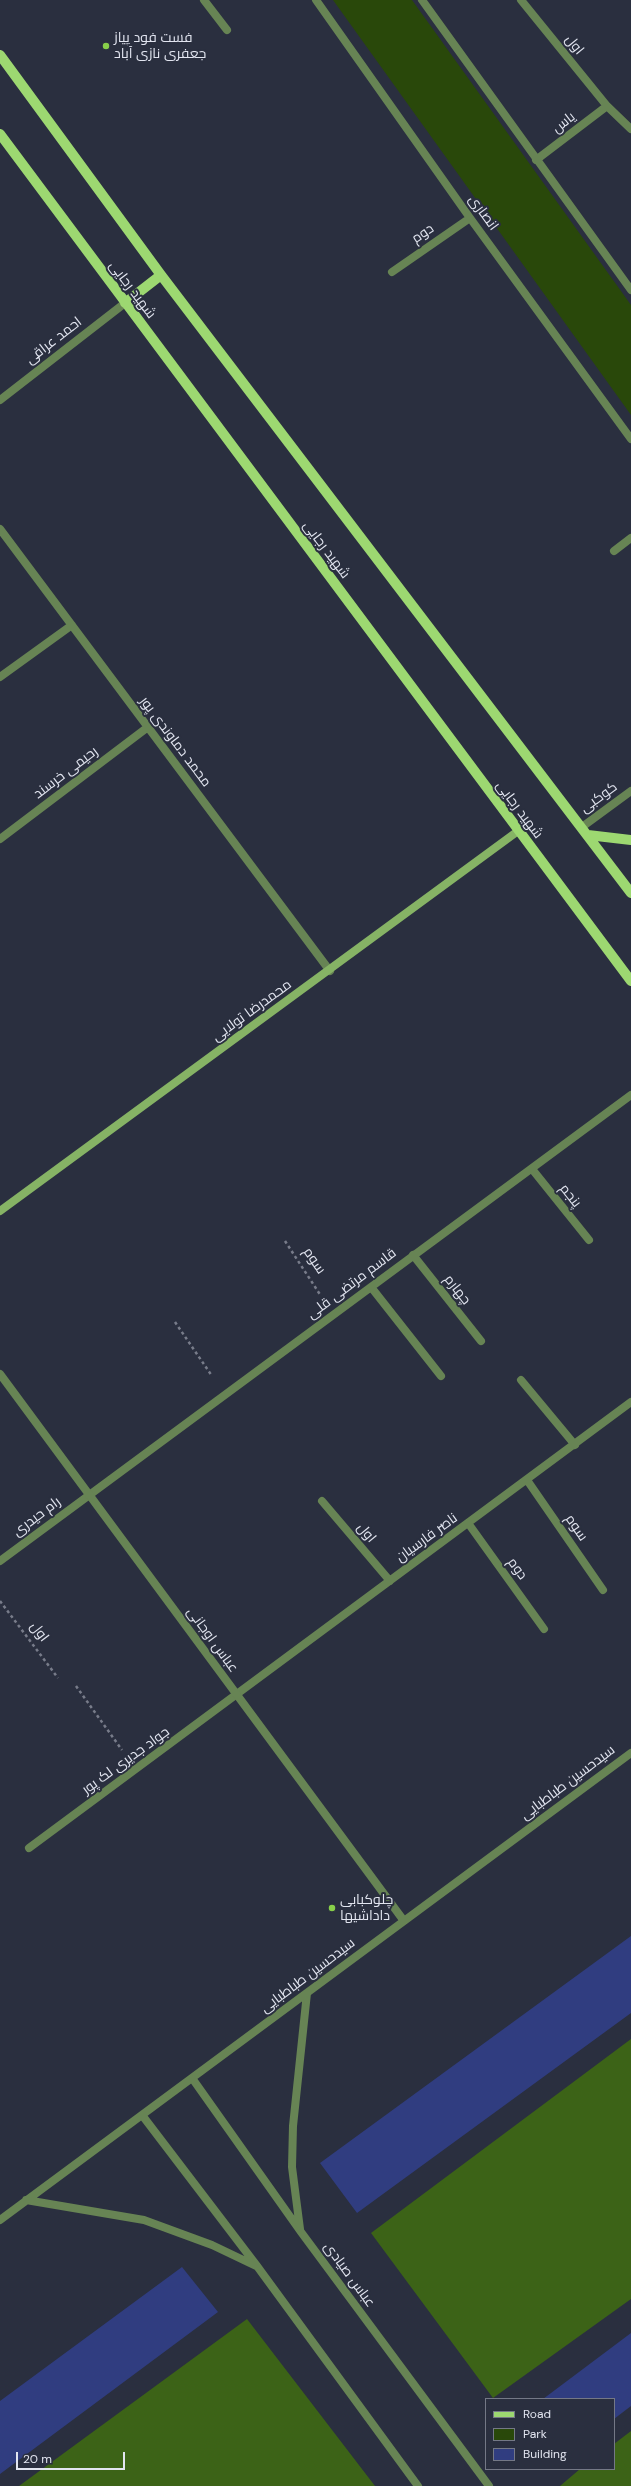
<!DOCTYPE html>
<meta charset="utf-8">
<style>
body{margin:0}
#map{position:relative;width:631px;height:2486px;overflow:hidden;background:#2a2f3f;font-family:"DM Sans",sans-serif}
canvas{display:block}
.legend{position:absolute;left:485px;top:2398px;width:130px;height:72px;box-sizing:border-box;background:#2a2f3f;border:1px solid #747886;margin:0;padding:5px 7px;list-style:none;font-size:12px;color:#e2e5f0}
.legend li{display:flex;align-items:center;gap:8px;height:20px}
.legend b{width:20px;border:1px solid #747886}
.scale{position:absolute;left:16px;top:2452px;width:109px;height:18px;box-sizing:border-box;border:2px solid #e2e5f0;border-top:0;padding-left:5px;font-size:12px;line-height:14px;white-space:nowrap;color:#e2e5f0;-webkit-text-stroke:3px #2a2f3f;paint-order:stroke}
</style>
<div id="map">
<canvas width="631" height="2486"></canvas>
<ul class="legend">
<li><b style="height:5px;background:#9dd871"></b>Road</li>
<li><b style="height:11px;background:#29480a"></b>Park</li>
<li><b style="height:11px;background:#303d80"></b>Building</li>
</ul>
<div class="scale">20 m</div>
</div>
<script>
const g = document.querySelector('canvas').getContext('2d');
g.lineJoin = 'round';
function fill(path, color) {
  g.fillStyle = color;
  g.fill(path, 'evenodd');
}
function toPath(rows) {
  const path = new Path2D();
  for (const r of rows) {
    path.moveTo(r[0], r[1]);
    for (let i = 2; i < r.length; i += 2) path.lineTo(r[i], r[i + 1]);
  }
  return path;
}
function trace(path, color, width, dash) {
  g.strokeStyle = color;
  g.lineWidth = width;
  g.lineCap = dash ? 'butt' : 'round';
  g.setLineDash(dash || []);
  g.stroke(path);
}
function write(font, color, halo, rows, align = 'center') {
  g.font = font + ' "DM Sans",Cairo,sans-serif';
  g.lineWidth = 4;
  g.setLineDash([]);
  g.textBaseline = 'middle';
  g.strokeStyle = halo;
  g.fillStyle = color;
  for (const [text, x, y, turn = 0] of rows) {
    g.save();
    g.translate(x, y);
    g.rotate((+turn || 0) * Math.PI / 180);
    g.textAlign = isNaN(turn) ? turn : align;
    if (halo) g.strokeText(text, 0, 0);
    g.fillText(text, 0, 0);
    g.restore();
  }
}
fill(toPath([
 [333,0,412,0,631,305,631,415]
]), '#29480a');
fill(toPath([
 [631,2039,631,2299,493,2398,371,2233],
 [247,2319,375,2486,19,2486],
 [631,2431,631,2486,560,2486,580,2469,614,2469,614,2444]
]), '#3c6317');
fill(toPath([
 [631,1936,631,2013,357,2213,320,2163],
 [182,2267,218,2312,0,2474,0,2401],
 [631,2333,631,2406,614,2419,614,2399,543,2399]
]), '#303d80');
trace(toPath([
 [285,1241,321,1296],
 [175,1322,212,1376],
 [0,1601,58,1678],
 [76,1686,122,1750]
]), '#787c8a', 2.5, [3, 3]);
trace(toPath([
 [204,0,227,30],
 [316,0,470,218,631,439],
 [422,0,631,290],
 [521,0,607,106,631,129],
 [536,160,607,106],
 [392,272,470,218],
 [0,529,330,971],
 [614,551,631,538],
 [0,677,72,625],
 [582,827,631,791],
 [0,839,148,727],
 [532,1169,589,1240],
 [413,1255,481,1341],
 [371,1287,441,1376],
 [521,1380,575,1445],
 [527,1480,603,1590],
 [322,1501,390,1581],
 [468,1523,544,1629],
 [0,1561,631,1095],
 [29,1848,631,1402]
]), '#678454', 8);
trace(toPath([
 [0,400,125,303],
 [0,1374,404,1921],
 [192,2078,301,2232,489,2486],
 [142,2115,257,2266,418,2486],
 [26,2200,144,2220,212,2245,256,2266],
 [0,2220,631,1753],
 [300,2229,292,2167,293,2126,307,1993]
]), '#678454', 8);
trace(toPath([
 [0,1211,518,831]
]), '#86b365', 8);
trace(toPath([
 [0,55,161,275,631,893],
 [0,134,631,981],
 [125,303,161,275],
 [588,835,631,840]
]), '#9dd871', 10);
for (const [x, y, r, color] of [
 [106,46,4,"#88cf4a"],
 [332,1908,4,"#88cf4a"]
]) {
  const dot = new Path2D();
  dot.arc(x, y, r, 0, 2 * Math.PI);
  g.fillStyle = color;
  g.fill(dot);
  trace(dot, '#2a2f3f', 1.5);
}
write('14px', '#e2e5f0', '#2a2f3f', [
 ["فست فود پیاز",114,38],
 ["جعفری نازی آباد",114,54],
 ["چلوکبابی",340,1900],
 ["داداشیها",340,1916]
], 'left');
write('14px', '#e2e5f0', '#2a2f3f', [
 ["اول",574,45,51],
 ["یاس",564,123,-38],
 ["انصاری",483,213,54],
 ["دوم",423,234,-34],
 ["شهید رجایی",132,290,53],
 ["احمد عراقی",54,341,-38],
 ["شهید رجایی",326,550,53],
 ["محمد دماوندی پور",175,742,53],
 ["رحیمی خرسند",66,773,-37],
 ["کوکبی",599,798,-36],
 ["شهید رجایی",519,810,53],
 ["محمدرضا تولایی",252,1011,-36],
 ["پنجم",570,1196,52],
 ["سوم",314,1261,56],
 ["قاسم مرتضی قلی",352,1284,-37],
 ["چهارم",457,1290,52],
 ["رام حیدری",37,1517,-37],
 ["سوم",576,1528,56],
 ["اول",366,1533,50],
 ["ناصر فارسیان",427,1538,-36],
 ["دوم",517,1569,54],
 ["اول",39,1632,53],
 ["عباس اوجانی",212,1640,54],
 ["جواد جدیری لک پور",126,1761,-36],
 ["سیدحسین طباطبایی",568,1783,-37],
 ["سیدحسین طباطبایی",308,1976,-37],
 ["عباس صیادی",349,2275,54]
]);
</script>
